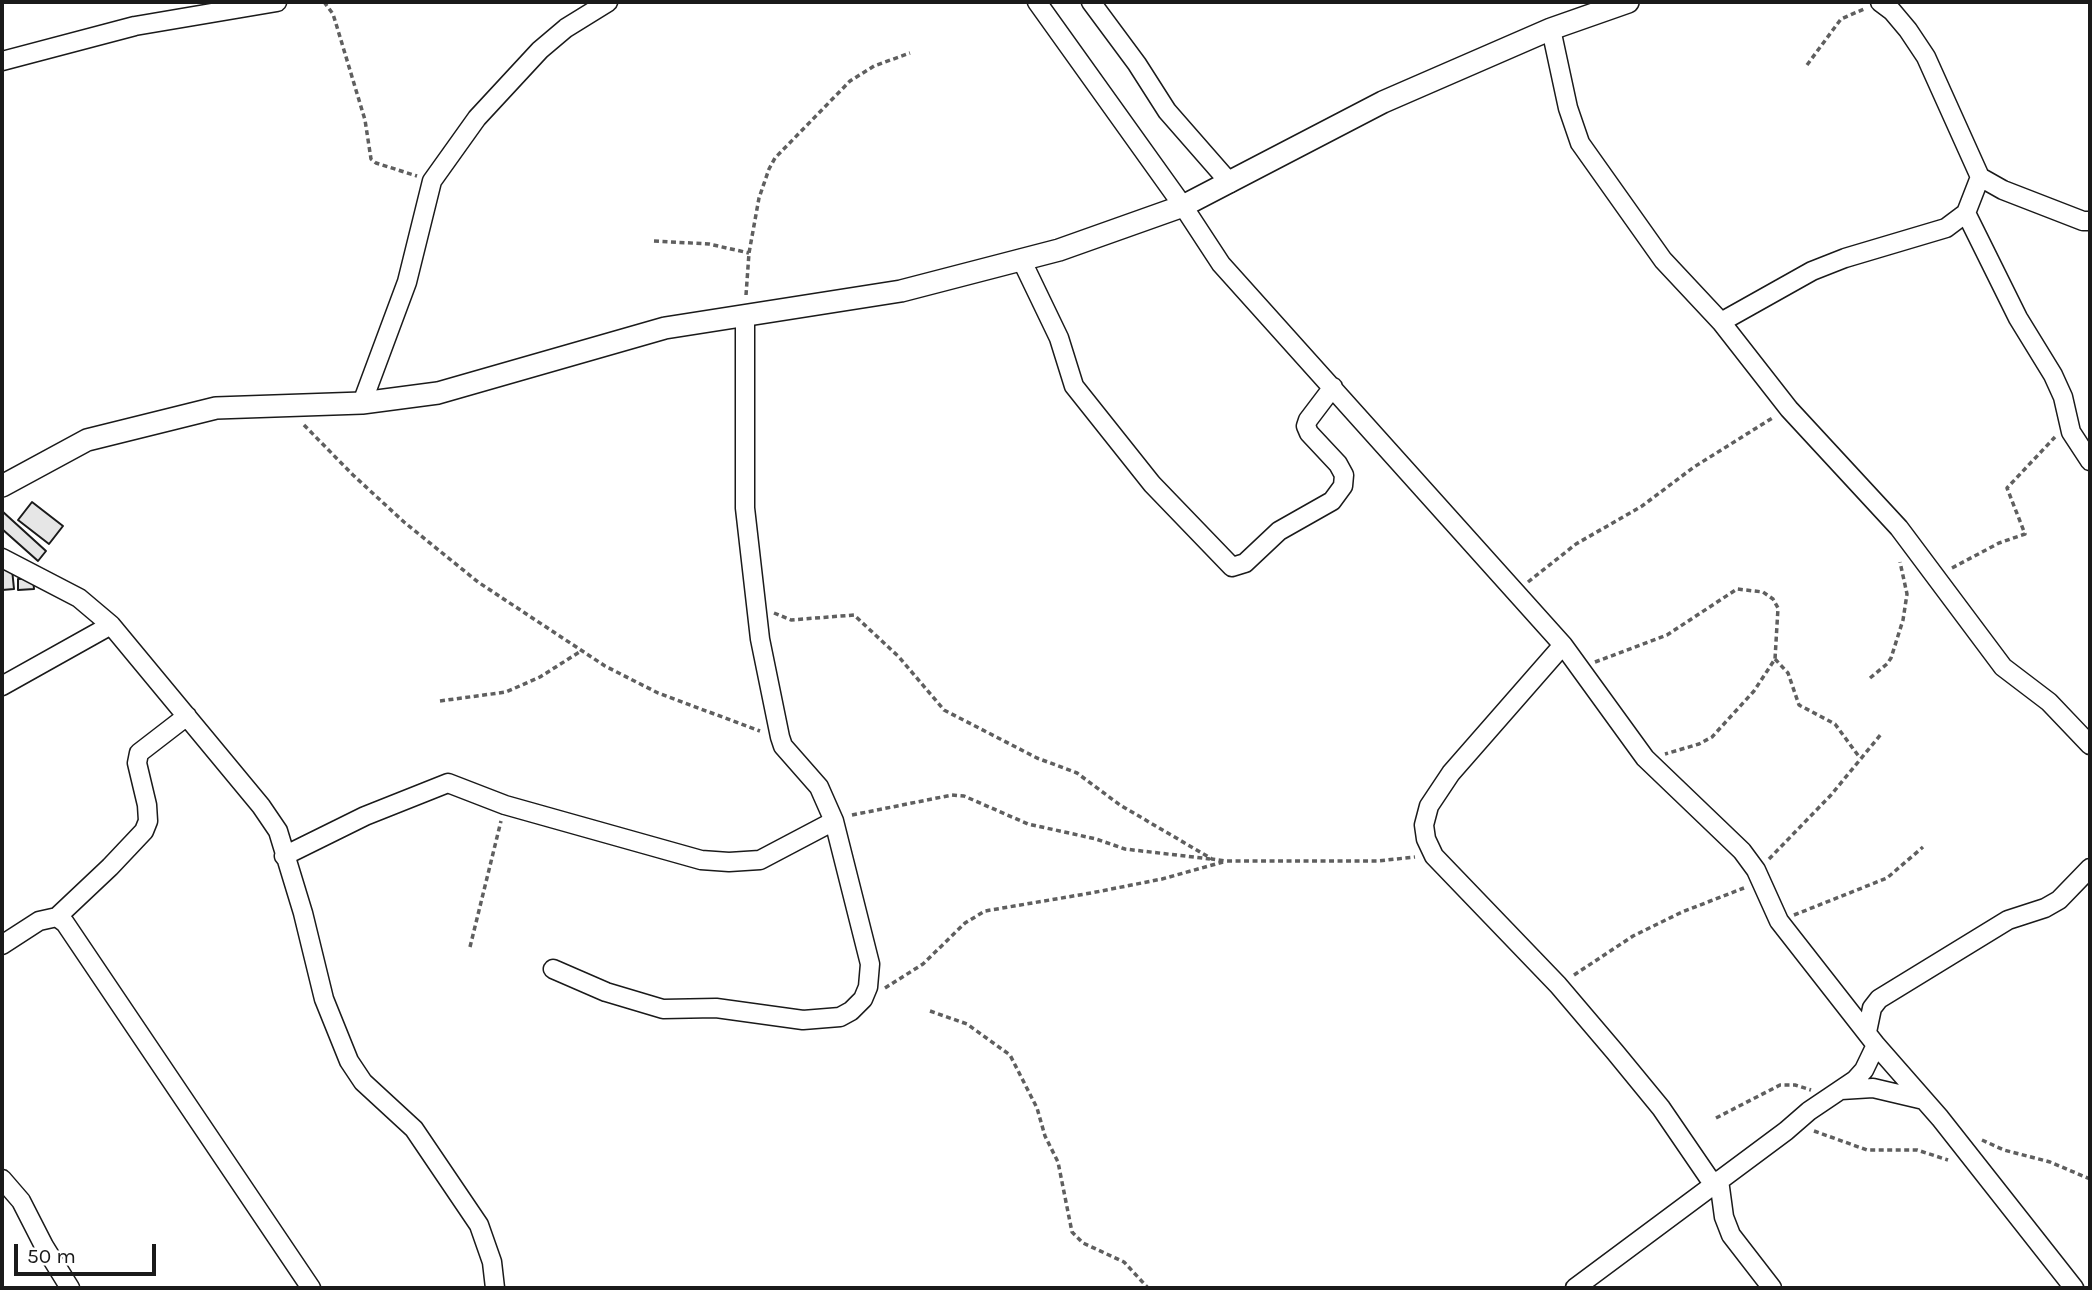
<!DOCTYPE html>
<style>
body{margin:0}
#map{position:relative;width:2092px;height:1290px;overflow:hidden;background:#fff;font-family:Karla,sans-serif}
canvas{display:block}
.frame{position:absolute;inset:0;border:4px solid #1a1a1a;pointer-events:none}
.scale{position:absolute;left:14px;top:1244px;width:142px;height:32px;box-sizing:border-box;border:4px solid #1a1a1a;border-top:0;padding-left:9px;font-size:21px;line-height:24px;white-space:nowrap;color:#1a1a1a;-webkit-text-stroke:5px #fff;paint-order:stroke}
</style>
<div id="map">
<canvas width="2092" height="1290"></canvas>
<div class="frame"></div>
<div class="scale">50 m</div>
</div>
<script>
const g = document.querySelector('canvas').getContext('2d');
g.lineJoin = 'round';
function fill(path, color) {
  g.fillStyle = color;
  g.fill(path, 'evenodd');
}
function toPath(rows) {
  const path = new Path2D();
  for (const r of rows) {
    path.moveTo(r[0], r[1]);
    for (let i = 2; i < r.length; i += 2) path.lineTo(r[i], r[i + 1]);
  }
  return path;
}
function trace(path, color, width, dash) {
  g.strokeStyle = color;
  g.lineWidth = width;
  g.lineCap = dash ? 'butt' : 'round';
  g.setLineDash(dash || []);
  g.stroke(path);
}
const building = toPath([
 [32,502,63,526,49,544,18,520,32,502],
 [2,511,46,551,38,561,2,529,2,511],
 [12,569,14,589,2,590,2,570,12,569],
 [33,578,34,589,18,590,18,579,33,578]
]);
fill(building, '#e6e6e6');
trace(building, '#1a1a1a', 2);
const minor = toPath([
 [1037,2,1183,206,1221,264,1563,645,1645,758,1742,851,1756,870,1779,921,1876,1045,1940,1118,2074,1288],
 [1091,2,1137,64,1167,111,1230,183],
 [1880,2,1892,11,1908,30,1926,57,1980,177,2003,190,2083,221,2090,221],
 [1551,29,1568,108,1580,143,1663,260,1721,322,1789,409,1899,528,2003,667,2049,702,2090,745],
 [2,61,135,26,277,2],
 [1966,213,2018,318,2053,375,2063,397,2071,432,2090,461],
 [1021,259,1059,338,1074,386,1152,484,1232,567,1245,563,1279,531,1332,501,1343,486,1344,475,1338,464,1309,433,1306,426,1308,420,1333,387],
 [1721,322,1812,271,1845,258,1946,228,1966,213,1980,177],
 [362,403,407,282,432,181,477,118,540,50,566,28,608,2],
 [2,558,79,598,111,625,261,806,278,831,303,913,324,999,349,1061,363,1082,414,1129,479,1225,492,1262,495,1288],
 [1563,645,1451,773,1429,806,1424,825,1426,839,1434,856,1558,985,1615,1052,1661,1108,1713,1184],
 [2,686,111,625],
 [284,856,365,816,448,783,505,805,701,860,729,862,760,860,834,821],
 [57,917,110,867,144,831,148,821,147,805,137,763,139,753,187,716],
 [2,945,39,921,57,917,65,923,311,1288],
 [553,969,606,992,663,1009,716,1008,803,1020,840,1017,851,1011,863,999,868,987,870,964,834,821,819,787,783,746,780,737,760,639,745,508,745,315],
 [1867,1032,1872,1008,1879,999,2008,920,2045,908,2059,900,2090,868],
 [1841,1090,1873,1088,1924,1100],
 [2,1179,21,1201,44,1246,70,1288],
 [1719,1180,1724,1217,1731,1235,1772,1288],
 [1575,1288,1786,1131,1809,1111,1855,1080,1864,1070,1876,1045]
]);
const tertiary = toPath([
 [2,486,87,440,216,408,362,403,438,393,665,328,901,291,1059,250,1183,206,1383,102,1551,29,1628,2]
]);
trace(minor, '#1a1a1a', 21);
trace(tertiary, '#1a1a1a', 24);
trace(toPath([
 [324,2,333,14,337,27,365,120,371,159,376,163,417,176],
 [1807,65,1841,19,1864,9],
 [654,241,709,244,749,253],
 [746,295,749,253,759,198,769,169,775,158,850,81,874,66,910,53],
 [304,425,353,475,404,522,478,582,605,666,658,693,760,731],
 [1952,568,1999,543,2025,534,2007,488,2055,437],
 [1528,582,1576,544,1642,506,1694,467,1774,417],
 [774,613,791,620,854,615,899,657,944,710,1037,758,1077,773,1120,805,1212,859,1226,861,1377,861,1415,857],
 [1775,659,1788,673,1799,705,1835,724,1860,758],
 [1595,662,1667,635,1737,589,1763,592,1773,599,1778,608,1775,659,1754,691,1712,737,1699,744,1665,754],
 [1870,678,1887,664,1891,658,1903,620,1907,594,1900,562],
 [440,701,506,692,540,677,581,651],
 [852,815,952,795,964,796,1028,824,1096,839,1125,849,1210,859],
 [1769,859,1831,795,1882,733],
 [1794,915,1887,878,1923,847],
 [470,947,501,821],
 [1574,975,1633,936,1682,912,1744,888],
 [885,988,923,964,965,923,985,911,1091,893,1162,879,1223,862],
 [930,1011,967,1024,1010,1055,1037,1108,1045,1136,1058,1162,1072,1232,1083,1243,1124,1262,1148,1288],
 [1716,1118,1780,1085,1795,1085,1811,1090],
 [1814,1131,1867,1150,1917,1150,1948,1160],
 [1982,1140,2004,1150,2050,1162,2090,1179]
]), '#5f5f5f', 3.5, [5, 3.5]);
trace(minor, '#fff', 18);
trace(tertiary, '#fff', 21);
</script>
